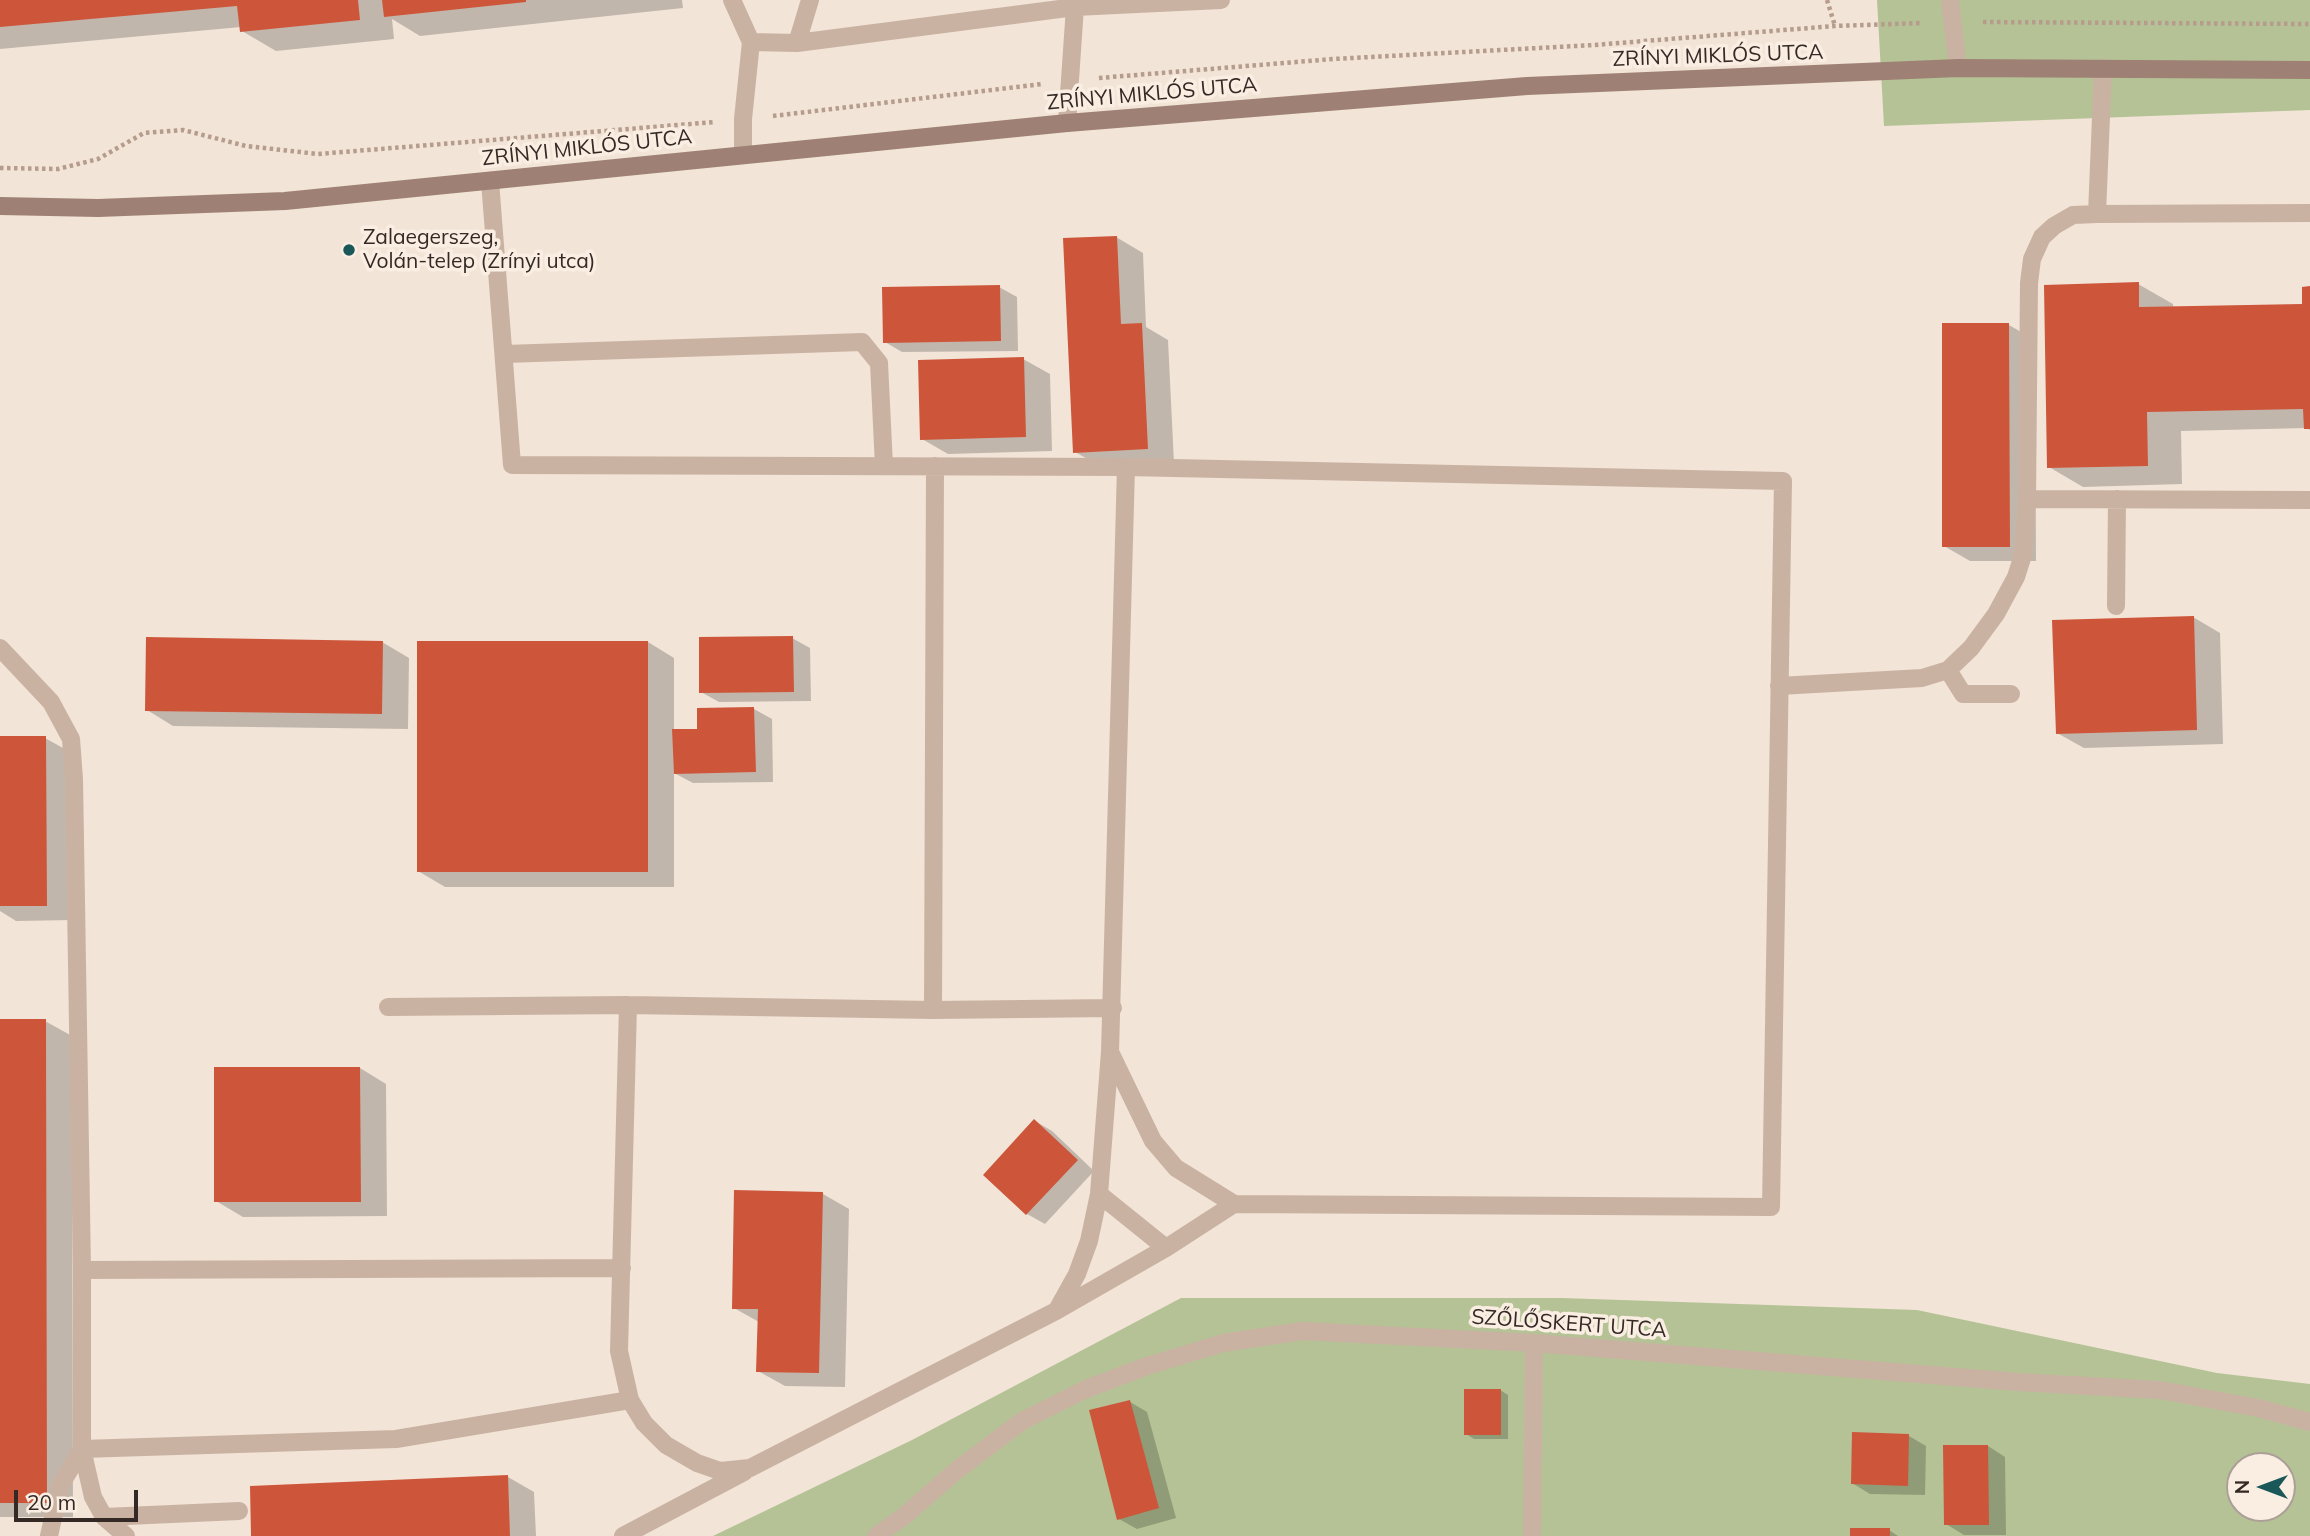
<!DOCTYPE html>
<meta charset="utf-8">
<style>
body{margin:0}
#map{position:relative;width:2310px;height:1536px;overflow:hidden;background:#f2e4d7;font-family:Mulish,sans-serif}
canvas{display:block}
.north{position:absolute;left:2226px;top:1452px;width:70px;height:70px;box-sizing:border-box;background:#faeee3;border:2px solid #ab9f97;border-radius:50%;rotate:270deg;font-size:19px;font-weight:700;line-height:28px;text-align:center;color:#352925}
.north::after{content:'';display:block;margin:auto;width:24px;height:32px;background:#195758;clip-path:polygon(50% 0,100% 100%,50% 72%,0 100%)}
.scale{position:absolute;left:14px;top:1490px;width:124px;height:32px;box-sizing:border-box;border:4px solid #352925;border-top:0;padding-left:9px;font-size:21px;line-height:24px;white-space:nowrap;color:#352925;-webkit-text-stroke:5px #faeee3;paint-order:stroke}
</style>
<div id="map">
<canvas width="2310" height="1536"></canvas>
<div class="north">N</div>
<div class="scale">20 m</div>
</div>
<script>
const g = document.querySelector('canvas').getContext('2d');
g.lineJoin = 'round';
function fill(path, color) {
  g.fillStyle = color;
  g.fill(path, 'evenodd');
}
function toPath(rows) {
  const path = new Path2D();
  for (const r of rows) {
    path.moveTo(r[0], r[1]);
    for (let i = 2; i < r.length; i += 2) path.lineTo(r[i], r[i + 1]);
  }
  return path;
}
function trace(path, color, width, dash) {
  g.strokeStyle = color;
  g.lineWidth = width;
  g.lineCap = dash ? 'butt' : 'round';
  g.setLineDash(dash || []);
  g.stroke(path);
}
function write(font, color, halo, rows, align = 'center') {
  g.font = font + ' Mulish,sans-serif';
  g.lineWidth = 7;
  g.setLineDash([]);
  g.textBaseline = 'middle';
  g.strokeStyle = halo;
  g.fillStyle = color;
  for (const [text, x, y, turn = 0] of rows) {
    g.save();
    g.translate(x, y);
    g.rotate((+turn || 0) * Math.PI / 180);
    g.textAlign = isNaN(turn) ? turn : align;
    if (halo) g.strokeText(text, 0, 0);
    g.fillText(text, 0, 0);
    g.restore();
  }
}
fill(toPath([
 [1877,0,2310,0,2310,110,1884,126],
 [1181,1298,1562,1298,1917,1310,2217,1373,2310,1384,2310,1536,713,1536,912,1440],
 [2240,1466,2282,1466,2282,1508,2240,1508]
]), '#b5c296');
fill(toPath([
 [0,0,682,0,683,8,420,36,392,19,394,39,276,51,242,31,241,27,0,49],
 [1116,237,1143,253,1146,327,1168,340,1174,463,1102,467,1075,452],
 [2138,284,2173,304,2173,308,2303,306,2310,288,2310,430,2307,428,2181,431,2182,484,2083,487,2049,467],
 [999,287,1017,297,1018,351,902,352,885,342],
 [2009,325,2035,340,2036,561,1970,561,1944,546],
 [1023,359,1050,374,1052,451,948,454,922,439],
 [2193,617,2220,633,2223,744,2084,748,2057,733],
 [792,638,810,648,811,701,719,702,701,692],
 [382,642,409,658,408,729,173,726,147,710],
 [648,642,674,658,674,731,699,731,754,709,772,719,773,782,693,783,674,773,674,887,445,887,418,871],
 [0,738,45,738,72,753,73,920,16,921,0,911],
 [0,1021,45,1021,72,1036,73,1517,0,1517],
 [360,1068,386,1084,387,1216,243,1217,216,1201],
 [1035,1121,1052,1131,1094,1171,1045,1224,1027,1214],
 [823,1194,849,1209,845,1387,785,1386,758,1371,759,1322,734,1308],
 [1500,1390,1508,1395,1508,1439,1474,1439,1466,1434],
 [1130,1402,1147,1412,1176,1518,1137,1529,1119,1519],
 [1909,1436,1926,1446,1925,1495,1870,1494,1852,1483],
 [1988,1446,2005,1457,2006,1535,1964,1535,1946,1524],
 [508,1477,534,1492,536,1536,253,1536],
 [1889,1530,1898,1536,1852,1536]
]), '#0003');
fill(toPath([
 [0,0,358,0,360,20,240,32,237,6,0,27],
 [382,0,526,0,526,2,384,17],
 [1117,236,1121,324,1142,323,1148,449,1073,453,1063,238],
 [2139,282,2139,307,2302,304,2302,287,2310,286,2310,429,2304,429,2303,409,2147,412,2148,466,2047,468,2044,285],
 [1000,285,1001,341,883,343,882,287],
 [1942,323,2009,323,2010,547,1942,547],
 [1024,357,1026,437,920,440,918,360],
 [2194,616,2197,730,2056,734,2052,620],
 [793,636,794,692,699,693,699,637],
 [146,637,383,641,382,714,145,711],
 [417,641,648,641,648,872,417,872],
 [754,707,756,772,674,774,672,729,697,729,697,708],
 [0,736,46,736,47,906,0,906],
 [0,1019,46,1019,47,1503,0,1503],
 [214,1067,360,1067,361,1202,214,1202],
 [1034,1119,1078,1160,1026,1215,983,1175],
 [734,1190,823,1192,819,1373,756,1372,758,1309,732,1309],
 [1464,1389,1501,1389,1501,1435,1464,1435],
 [1130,1400,1159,1508,1117,1520,1089,1410],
 [1852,1432,1909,1434,1908,1486,1851,1484],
 [1943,1445,1988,1445,1989,1525,1944,1525],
 [508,1475,510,1536,251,1536,250,1486],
 [1850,1528,1890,1528,1890,1536,1850,1536]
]), '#cd553a');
trace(toPath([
 [1827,0,1835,26],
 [1983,22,2310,24],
 [1099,78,1333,59,1594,45,1835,26,1922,23],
 [773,116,1042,84],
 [0,168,58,169,98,159,144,133,183,130,246,146,318,154,715,122]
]), '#b69c8c', 4.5, [3.5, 3.5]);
trace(toPath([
 [732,0,751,42,743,119,743,155],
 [1950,0,1958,68],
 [751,42,797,43,1075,7,1221,0],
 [797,43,810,0],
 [1067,123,1075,7],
 [490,181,512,465,1126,467,1783,481,1771,1207,1234,1204,1166,1248,1056,1311,750,1468,720,1471,697,1463,666,1445,644,1423,630,1400,619,1351,628,1005],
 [2097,214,2310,213],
 [505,354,862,342,879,363,884,466],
 [1126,467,1110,1052,1153,1141,1176,1168,1234,1204],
 [2027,499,2310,500],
 [2116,606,2117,499],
 [0,648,51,702,71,739,74,779,82,1270,82,1449,60,1486,49,1536],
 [1948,670,1963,694,2011,694],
 [1779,686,1922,678,1948,670,1971,648,1996,614,2016,577,2023,555,2027,499,2029,283,2032,259,2042,237,2054,226,2073,215,2097,214,2103,68],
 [388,1007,628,1005,933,1010,1113,1008],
 [933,1010,935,466],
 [1099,1194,1166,1248],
 [82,1270,622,1268],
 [1057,1310,1077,1274,1089,1241,1099,1194,1110,1052],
 [104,1517,239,1511],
 [126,1536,104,1517,93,1497,82,1449,396,1439,630,1400],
 [623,1536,744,1472]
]), '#cab2a2', 18);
trace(toPath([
 [876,1536,903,1517,957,1470,1022,1421,1086,1389,1147,1366,1223,1343,1302,1331,1534,1343,2018,1382,2160,1390,2258,1408,2310,1422],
 [1532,1536,1534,1343]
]), '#cab2a2', 18);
trace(toPath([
 [0,206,98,208,285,201,1067,123,1527,86,1958,68,2310,70]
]), '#9e8174', 18);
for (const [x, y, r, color] of [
 [349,250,7,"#195758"]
]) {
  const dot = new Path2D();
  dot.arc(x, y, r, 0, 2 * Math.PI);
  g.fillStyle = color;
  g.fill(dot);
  trace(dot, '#faeee3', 2.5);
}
write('21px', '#352925', '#faeee3', [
 ["ZRÍNYI MIKLÓS UTCA",1718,56,-2],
 ["ZRÍNYI MIKLÓS UTCA",1152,94,-5],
 ["ZRÍNYI MIKLÓS UTCA",587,148,-6],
 ["SZŐLŐSKERT UTCA",1569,1324,4]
]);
write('21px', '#352925', '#faeee3', [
 ["Zalaegerszeg,",363,238],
 ["Volán-telep (Zrínyi utca)",363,262]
], 'left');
</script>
